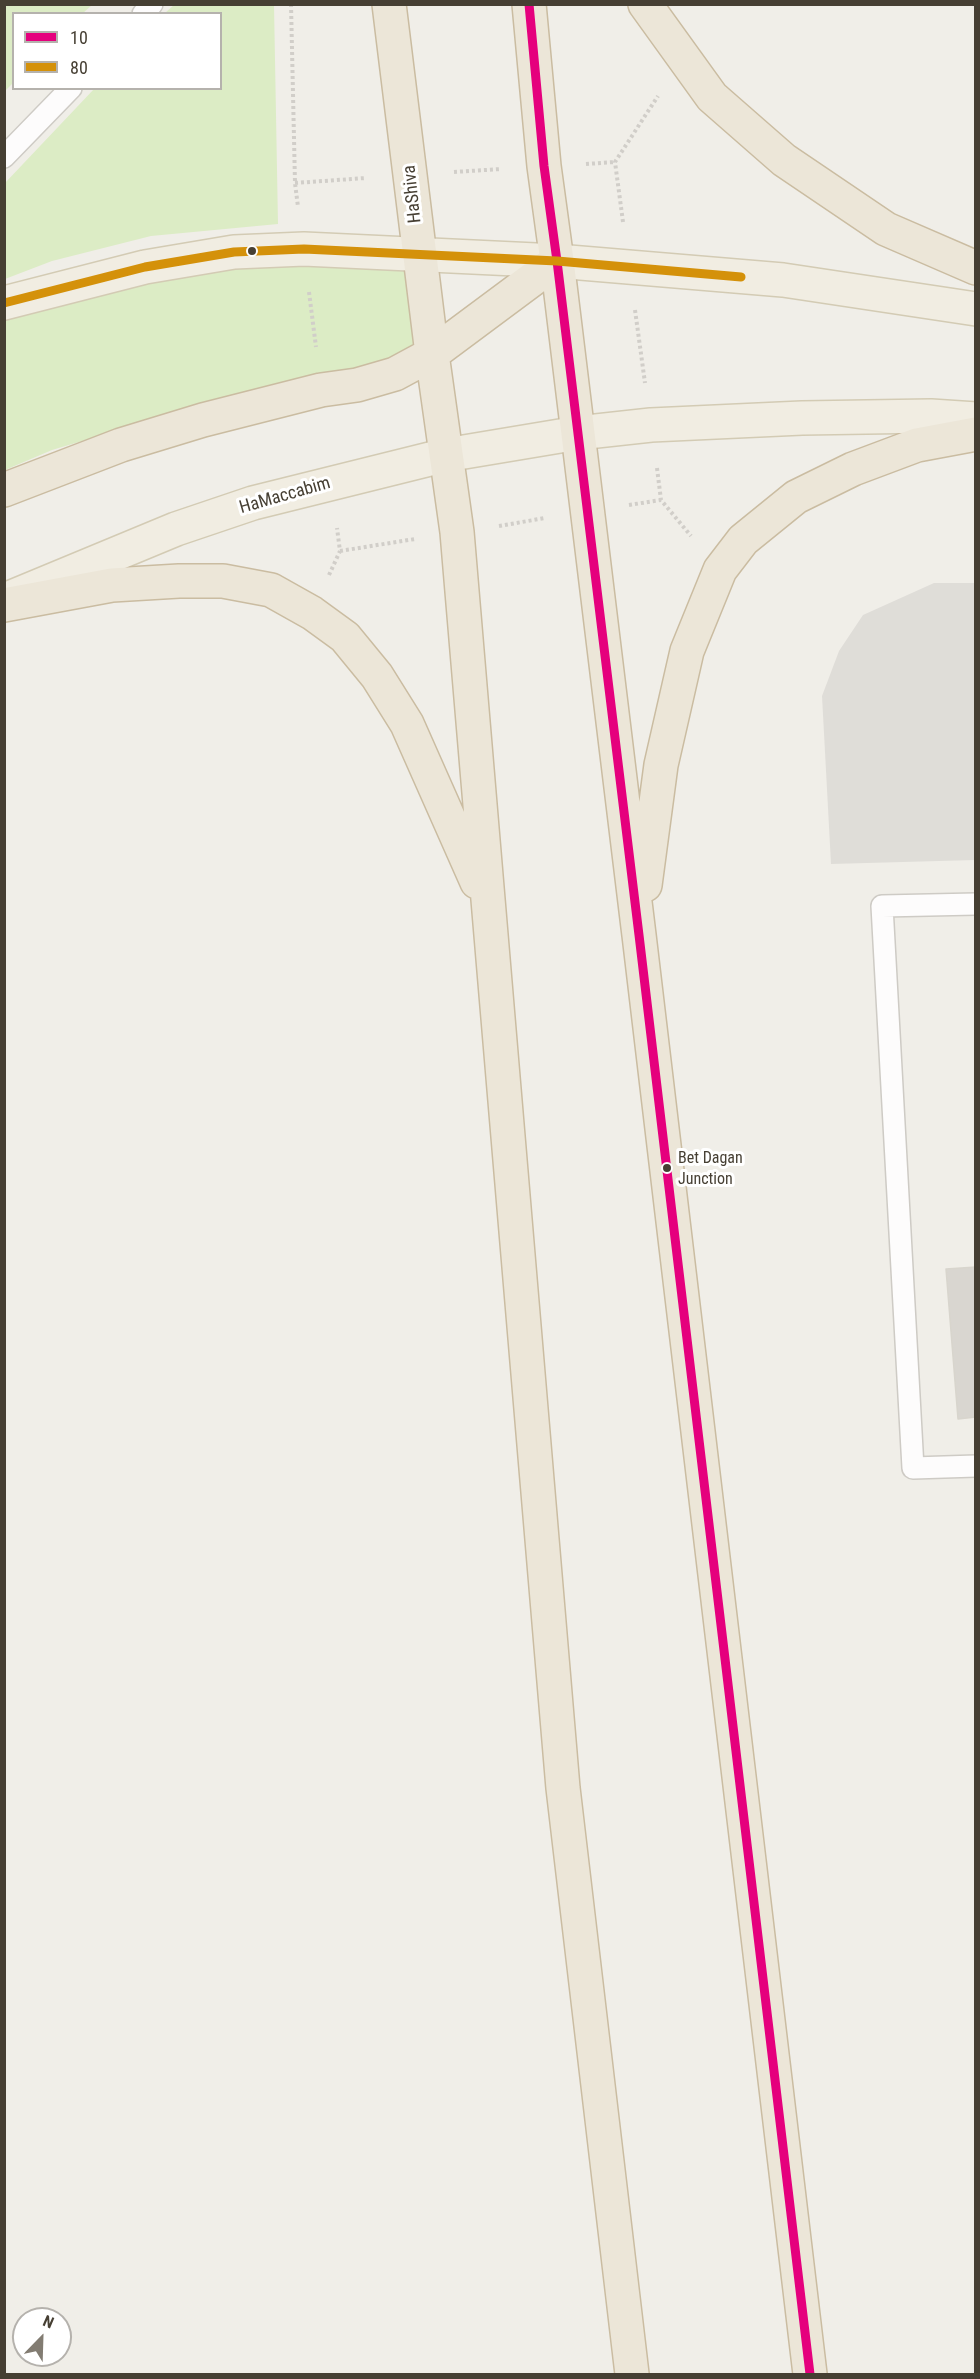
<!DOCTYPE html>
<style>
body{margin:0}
#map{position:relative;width:980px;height:2379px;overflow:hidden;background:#f0eee8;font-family:"Roboto Condensed",sans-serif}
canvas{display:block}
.frame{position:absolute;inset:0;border:6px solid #463f33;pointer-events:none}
.legend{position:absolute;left:12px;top:12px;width:210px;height:78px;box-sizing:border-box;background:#fff;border:2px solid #b5b2ad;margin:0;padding:8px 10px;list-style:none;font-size:18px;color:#463f33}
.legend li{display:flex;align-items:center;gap:12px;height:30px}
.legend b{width:30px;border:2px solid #b5b2ad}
.north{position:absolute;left:12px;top:2307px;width:60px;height:60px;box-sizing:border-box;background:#fff;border:2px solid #b5b2ad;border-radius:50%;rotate:23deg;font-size:16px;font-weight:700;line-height:24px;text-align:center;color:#463f33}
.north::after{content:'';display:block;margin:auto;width:21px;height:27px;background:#827c72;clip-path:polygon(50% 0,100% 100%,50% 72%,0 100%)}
</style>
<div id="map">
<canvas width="980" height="2379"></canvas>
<div class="frame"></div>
<ul class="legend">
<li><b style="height:8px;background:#e5007d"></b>10</li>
<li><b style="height:8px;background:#d4910a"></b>80</li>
</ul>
<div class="north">N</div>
</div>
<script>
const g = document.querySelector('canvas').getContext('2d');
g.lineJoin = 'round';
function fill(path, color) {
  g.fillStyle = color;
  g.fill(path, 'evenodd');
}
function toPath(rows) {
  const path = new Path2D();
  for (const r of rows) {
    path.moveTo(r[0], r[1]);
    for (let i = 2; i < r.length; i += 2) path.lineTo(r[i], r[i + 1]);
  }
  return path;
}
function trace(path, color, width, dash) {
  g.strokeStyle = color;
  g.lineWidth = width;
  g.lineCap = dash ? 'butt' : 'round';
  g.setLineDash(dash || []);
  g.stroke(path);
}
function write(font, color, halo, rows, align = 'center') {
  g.font = font + ' "Roboto Condensed",sans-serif';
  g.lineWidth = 6;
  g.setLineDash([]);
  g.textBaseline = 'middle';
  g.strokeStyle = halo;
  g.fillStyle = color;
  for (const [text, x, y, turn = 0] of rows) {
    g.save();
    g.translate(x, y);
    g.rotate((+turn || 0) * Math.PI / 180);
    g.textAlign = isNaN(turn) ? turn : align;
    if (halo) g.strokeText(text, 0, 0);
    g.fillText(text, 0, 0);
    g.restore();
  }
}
fill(toPath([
 [5,4,92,4,92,5,83,13,14,14,13,83,5,91],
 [174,5,274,5,278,224,151,236,52,261,5,279,5,183,94,89,220,88,220,14,165,13],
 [239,264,408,270,416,342,392,360,246,392,52,450,5,470,5,320,88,294]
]), '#dcecc5');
fill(toPath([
 [934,583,975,583,975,860,831,864,822,696,839,651,863,615]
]), '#dfddd8');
const building = toPath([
 [976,1267,976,1417,958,1419,946,1269,976,1267]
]);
fill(building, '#d9d6d0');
trace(building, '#d8d5cd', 1.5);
const lane = toPath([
 [143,14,152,4],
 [4,157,71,88],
 [976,904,882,906,913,1468,976,1466]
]);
const primary = toPath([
 [4,303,145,267,234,252,304,249,557,261,783,280,976,309],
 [12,597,176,529,253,503,446,455,578,433,651,425,802,418,931,416,976,419]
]);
const highway = toPath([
 [389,4,432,354,457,532,563,1788,632,2374],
 [529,4,544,166,557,261,639,935,810,2374],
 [645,4,712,97,784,160,886,229,976,268],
 [4,490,121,445,203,420,321,390,357,385,395,374,432,354,557,261],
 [4,605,112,585,179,581,223,581,271,590,312,613,345,637,377,676,407,724,477,882],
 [645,885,661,765,687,651,720,570,743,540,796,497,853,469,917,445,976,434]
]);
trace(lane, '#cecbc5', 24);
trace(primary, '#d3cbb4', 36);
trace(highway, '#cabca1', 36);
trace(toPath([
 [291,4,295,183,298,207],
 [586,164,615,162],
 [454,172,501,169],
 [295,183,366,178],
 [623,222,615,162,658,96],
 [309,292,316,347],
 [635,310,645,383],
 [657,468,661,500,691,536],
 [629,505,661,500],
 [499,526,545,518],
 [340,551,415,539],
 [329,575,340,551,337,528]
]), '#d1cec9', 4, [3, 3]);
trace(lane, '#fdfcfc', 21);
trace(primary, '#f1ede2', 33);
trace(highway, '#ece6d8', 33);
trace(toPath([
 [529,4,544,166,557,261,639,935,810,2374]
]), '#e5007d', 9);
trace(toPath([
 [4,303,145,267,234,252,304,249,557,261,741,277]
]), '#d4910a', 9);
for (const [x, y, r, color] of [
 [252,251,5,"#463f33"],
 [667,1168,5,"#463f33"]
]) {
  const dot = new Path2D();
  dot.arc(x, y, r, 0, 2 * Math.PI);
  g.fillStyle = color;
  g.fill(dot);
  trace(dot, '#fff', 2);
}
write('16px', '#463f33', '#fff', [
 ["Bet Dagan",678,1159],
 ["Junction",678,1180]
], 'left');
write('18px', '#463f33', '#fff', [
 ["HaShiva",413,194,-96],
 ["HaMaccabim",285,496,-16]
]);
</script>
